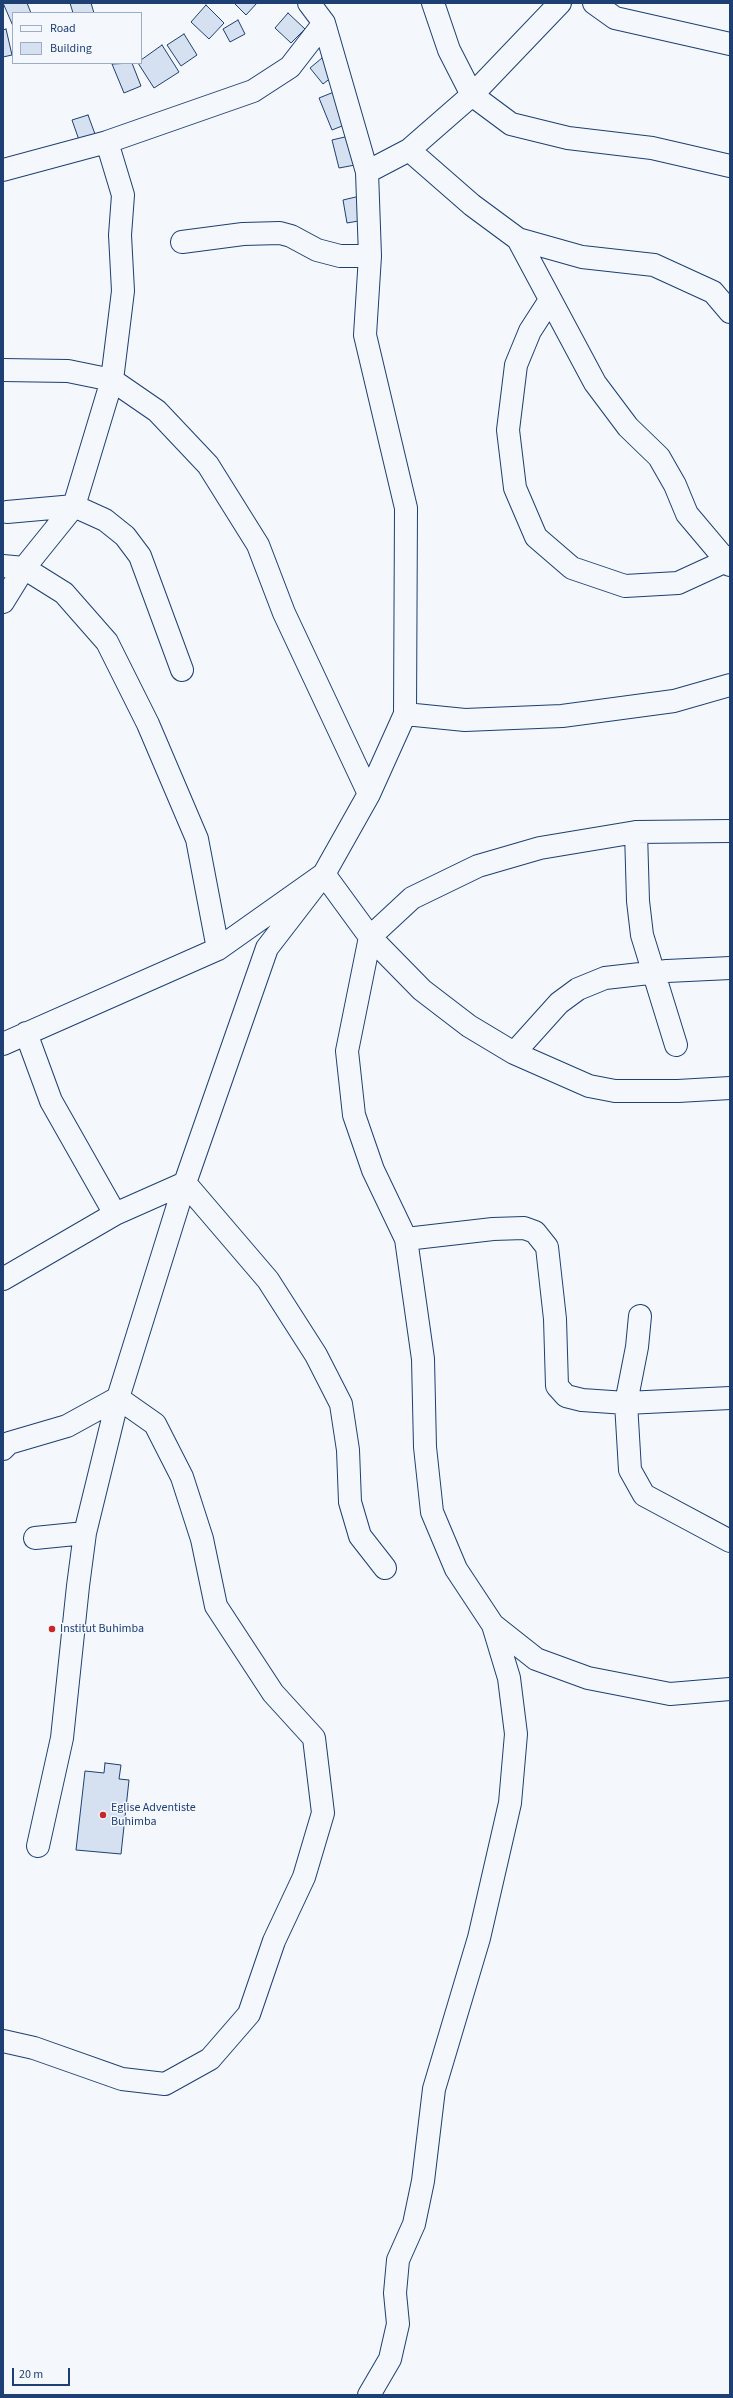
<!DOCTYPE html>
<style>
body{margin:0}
#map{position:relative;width:733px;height:2398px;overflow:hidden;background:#f4f7fb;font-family:"Source Sans 3",sans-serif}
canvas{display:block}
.frame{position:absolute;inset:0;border:4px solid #1d3f73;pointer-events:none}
.legend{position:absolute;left:12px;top:12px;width:130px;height:52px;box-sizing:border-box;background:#f4f7fb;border:1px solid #9eadc5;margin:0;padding:5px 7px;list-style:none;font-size:12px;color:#1d3f73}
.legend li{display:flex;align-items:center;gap:8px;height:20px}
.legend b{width:20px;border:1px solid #9eadc5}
.scale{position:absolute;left:12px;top:2368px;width:58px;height:18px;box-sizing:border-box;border:2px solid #1d3f73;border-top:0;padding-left:5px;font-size:12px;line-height:14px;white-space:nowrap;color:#1d3f73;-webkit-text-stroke:3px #f4f7fb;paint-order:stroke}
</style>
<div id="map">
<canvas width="733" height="2398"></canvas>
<div class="frame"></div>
<ul class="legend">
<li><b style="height:5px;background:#f4f7fb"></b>Road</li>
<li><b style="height:11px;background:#d5e0f0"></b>Building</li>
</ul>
<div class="scale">20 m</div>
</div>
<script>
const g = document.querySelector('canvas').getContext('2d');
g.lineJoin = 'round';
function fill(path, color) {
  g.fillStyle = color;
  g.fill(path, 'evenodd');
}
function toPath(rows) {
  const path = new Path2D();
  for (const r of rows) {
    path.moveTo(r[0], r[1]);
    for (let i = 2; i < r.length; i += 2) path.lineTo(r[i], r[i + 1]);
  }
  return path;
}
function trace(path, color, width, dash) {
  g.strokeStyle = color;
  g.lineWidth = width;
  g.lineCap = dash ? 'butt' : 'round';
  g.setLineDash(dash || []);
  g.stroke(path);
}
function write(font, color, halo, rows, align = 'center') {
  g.font = font + ' "Source Sans 3",sans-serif';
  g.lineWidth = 3;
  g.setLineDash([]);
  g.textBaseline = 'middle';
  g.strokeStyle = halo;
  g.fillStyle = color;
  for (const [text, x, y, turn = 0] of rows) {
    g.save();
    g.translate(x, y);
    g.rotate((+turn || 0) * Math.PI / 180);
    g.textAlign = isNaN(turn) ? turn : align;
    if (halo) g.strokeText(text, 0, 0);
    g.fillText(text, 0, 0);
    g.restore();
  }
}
const building = toPath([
 [3,3,27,3,31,13,13,13,13,26,3,3],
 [70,3,91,3,94,13,73,13,70,3],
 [234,3,257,3,246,15,234,3],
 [206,5,224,23,209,39,191,22,206,5],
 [288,13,305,29,291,43,275,28,288,13],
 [238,20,245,34,230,42,223,29,238,20],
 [6,29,12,55,3,57,3,30,6,29],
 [184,34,197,55,181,66,167,45,184,34],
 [162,45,179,72,154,88,138,63,141,63,141,60,162,45],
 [322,58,336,74,323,84,310,68,322,58],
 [132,63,141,86,124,93,112,64,132,63],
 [334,92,347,124,332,130,319,98,334,92],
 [88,115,95,134,79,140,72,120,88,115],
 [349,136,355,165,339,168,332,140,349,136],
 [360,196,364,220,347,223,343,200,360,196],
 [105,1763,121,1765,119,1779,129,1780,121,1854,76,1850,85,1771,104,1773,105,1763]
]);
fill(building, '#d5e0f0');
trace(building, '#1d3f73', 1);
const minor = toPath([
 [433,3,449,50,472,95,511,124,568,138,652,148,730,166],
 [594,3,615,18,730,44],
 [409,150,472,205,518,239,595,383,628,427,659,457,675,485,687,514,730,565],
 [3,170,107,142,253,91,290,67,324,23],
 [367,172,409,150,472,95,560,3],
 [518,239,582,257,654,265,713,292,730,312],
 [182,242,243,234,280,233,291,236,317,250,340,256,370,256],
 [550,300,530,331,516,365,508,430,515,488,536,537,572,568,625,586,678,583,726,561,730,557],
 [3,370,68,371,112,380,157,411,208,465,258,545,284,613,369,794],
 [7,512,74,506,105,520,125,536,140,556,182,670],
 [3,566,24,568,64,593,107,642,148,724,197,839,218,949],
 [3,602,24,568,74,506,112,380,123,291,120,235,123,195,107,142],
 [405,714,465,720,562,716,674,701,730,685],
 [730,831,636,832,540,848,478,866,412,898,370,937,347,1051,354,1115,373,1170,406,1239,423,1359,425,1447,432,1512,456,1569,493,1625,536,1659,588,1678,670,1694,730,1689],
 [636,832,638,901,642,935,676,1045],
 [26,1033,51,1101,115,1214],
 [3,1044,218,949,324,874,369,794,405,714,406,508,365,335,370,256,367,172,324,23,309,3],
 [514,1053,559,1003,578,989,605,978,667,971,730,968],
 [406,1239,493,1229,524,1228,535,1232,547,1247,555,1319,557,1386,566,1396,582,1400,626,1403,730,1398],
 [3,1279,115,1214,185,1183,268,1280,316,1355,341,1404,348,1450,350,1502,360,1536,385,1568],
 [640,1316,637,1347,626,1403,630,1470,644,1495,730,1541],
 [3,1449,9,1443,67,1426,118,1398,155,1424,182,1477,202,1539,216,1606,273,1693,314,1738,323,1813,304,1877,274,1941,249,2014,210,2059,165,2084,122,2079,34,2048,3,2041],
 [35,1538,85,1533],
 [38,1846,62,1738,78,1586,85,1533,118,1398,185,1183,267,948,324,874,370,937,422,990,469,1026,514,1053,589,1086,615,1091,678,1091,730,1088],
 [369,2395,390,2359,398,2324,395,2293,398,2260,414,2224,423,2181,434,2089,479,1938,510,1803,516,1734,509,1678,493,1625]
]);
trace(minor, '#1d3f73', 24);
trace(minor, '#f4f7fb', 22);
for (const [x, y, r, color] of [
 [52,1629,4,"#c62828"],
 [103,1815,4,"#c62828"]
]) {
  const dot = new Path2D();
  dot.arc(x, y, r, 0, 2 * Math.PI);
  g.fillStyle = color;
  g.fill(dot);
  trace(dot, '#f4f7fb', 1.5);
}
write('12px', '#1d3f73', '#f4f7fb', [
 ["Institut Buhimba",60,1629],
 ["Eglise Adventiste",111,1808],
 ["Buhimba",111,1822]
], 'left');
</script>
